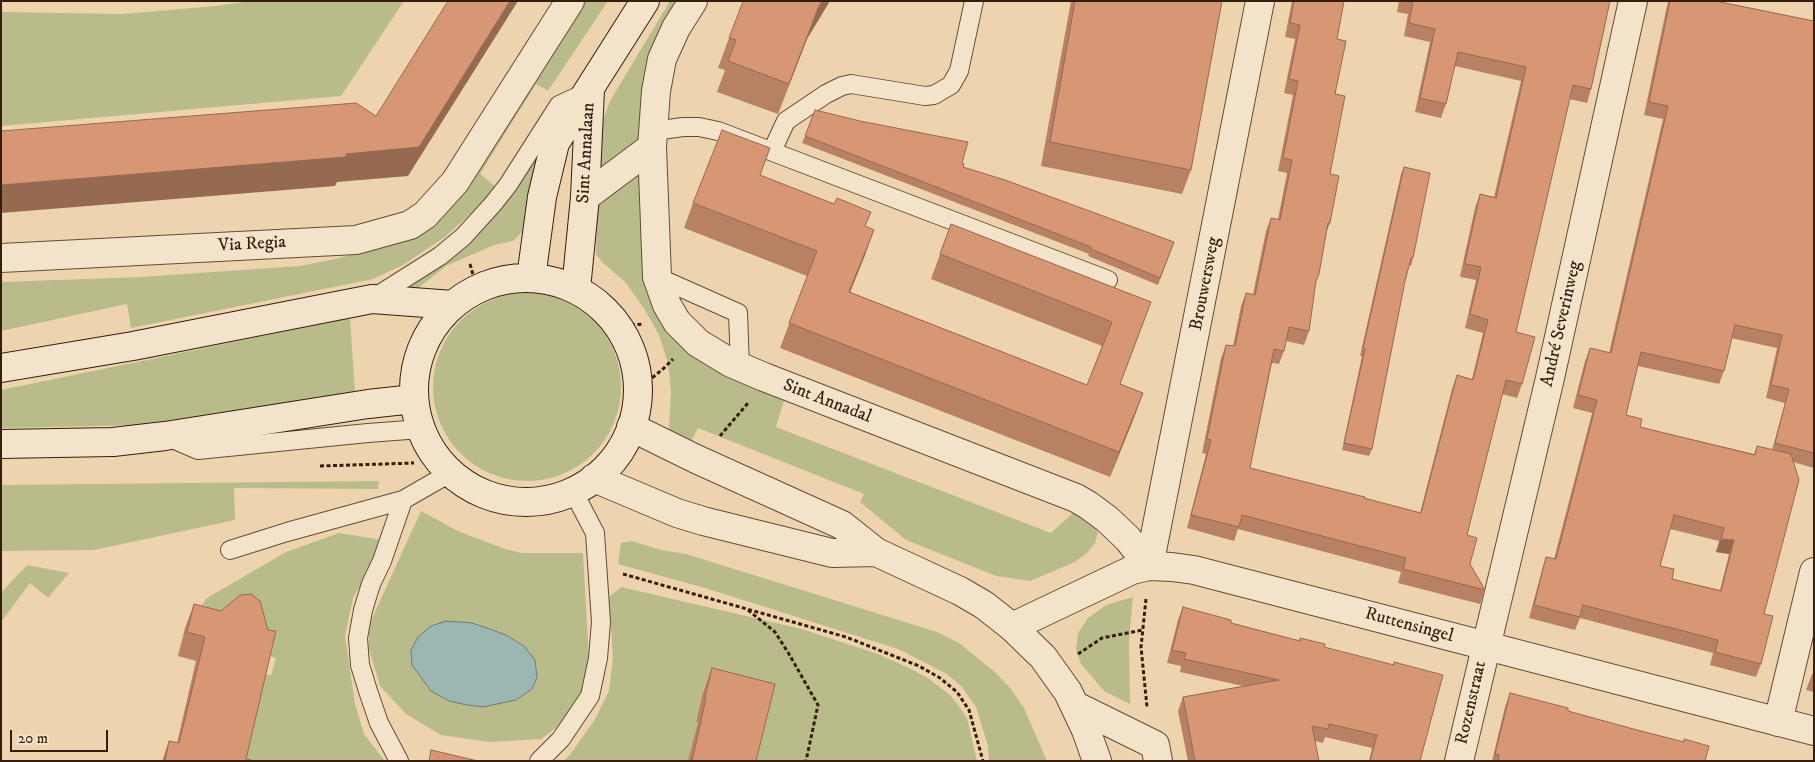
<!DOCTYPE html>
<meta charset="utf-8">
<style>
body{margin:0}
#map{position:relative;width:1815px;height:762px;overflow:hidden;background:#edd4af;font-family:"IM FELL DW Pica",serif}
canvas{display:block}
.frame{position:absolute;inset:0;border:2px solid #361e0f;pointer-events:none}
.scale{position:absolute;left:10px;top:730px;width:98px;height:22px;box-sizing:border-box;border:2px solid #361e0f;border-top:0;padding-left:6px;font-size:15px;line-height:18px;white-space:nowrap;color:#361e0f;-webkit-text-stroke:4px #f3e3cb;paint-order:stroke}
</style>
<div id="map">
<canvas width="1815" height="762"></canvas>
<div class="frame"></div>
<div class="scale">20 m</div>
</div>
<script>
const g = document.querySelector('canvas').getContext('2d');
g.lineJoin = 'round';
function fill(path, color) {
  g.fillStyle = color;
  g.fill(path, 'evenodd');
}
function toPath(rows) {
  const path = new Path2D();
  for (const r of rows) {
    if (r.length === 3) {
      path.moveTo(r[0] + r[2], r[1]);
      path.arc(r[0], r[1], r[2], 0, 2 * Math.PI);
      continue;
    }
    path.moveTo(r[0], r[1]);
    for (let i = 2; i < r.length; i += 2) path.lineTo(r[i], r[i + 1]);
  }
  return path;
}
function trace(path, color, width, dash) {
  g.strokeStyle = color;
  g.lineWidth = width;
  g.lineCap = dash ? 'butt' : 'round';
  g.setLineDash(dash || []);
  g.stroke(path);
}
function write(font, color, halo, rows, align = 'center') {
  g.font = font + ' "IM FELL DW Pica",serif';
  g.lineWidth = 4.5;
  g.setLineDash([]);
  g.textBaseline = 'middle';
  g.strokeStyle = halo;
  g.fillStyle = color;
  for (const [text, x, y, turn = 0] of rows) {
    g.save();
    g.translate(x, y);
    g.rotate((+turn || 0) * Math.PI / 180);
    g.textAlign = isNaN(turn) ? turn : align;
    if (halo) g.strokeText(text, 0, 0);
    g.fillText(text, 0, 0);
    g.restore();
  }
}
fill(toPath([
 [251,1,404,1,341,96,1,126,1,12,122,14,216,6],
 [583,1,608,1,548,91,536,84,480,174,495,186,482,203,445,237,403,265,373,279,131,328,127,304,1,331,1,282,141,277,300,266,335,259,390,244],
 [670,1,685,1,641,136,639,202,643,247,666,321,785,397,776,427,1051,533,1076,510,1091,520,1098,532,1095,543,1087,553,1075,562,1030,581,996,576,906,540,860,502,864,494,698,428,688,447,673,436,669,429,671,391,668,363,659,335,645,310,626,283,602,262,596,254,598,134,610,101],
 [536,159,537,163,526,225,520,234,513,241,494,245,446,266,417,289,399,287,443,261,471,242,500,209,532,160],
 [527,387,94],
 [350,318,355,392,140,425,1,428,1,390],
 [379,481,378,489,234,488,235,520,94,550,1,551,1,485],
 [421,511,458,531,505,549,522,553,583,553,589,660,586,688,560,725,541,739,489,742,441,735,406,714,380,686,369,649,369,625],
 [472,623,506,635,524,646,516,700,483,707,467,705,431,691,412,665],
 [339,533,382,540,369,571,353,598,345,636,355,704,364,734,385,761,225,761,263,674,271,675,276,658,185,628,207,598,286,552],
 [632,541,661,550,686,554,937,632,959,643,996,673,1011,689,1024,708,1047,761,989,761,988,746,976,707,962,687,947,674,898,649,705,588,618,564,621,543],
 [27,565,69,573,48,598,30,583,1,622,1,593],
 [621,587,802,629,878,654,911,669,928,678,950,695,958,705,967,718,977,761,753,761,723,692,704,687,696,721,698,722,689,761,563,761,569,756,594,721,609,691,613,657,609,597],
 [1133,597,1129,640,1130,704,1104,691,1081,664,1076,650,1078,633,1088,618,1106,605]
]), '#b9bc8a');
const water = toPath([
 [446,621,472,623,487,628,506,635,524,646,535,660,537,677,532,689,516,700,483,707,467,705,449,701,431,691,412,665,411,650,418,637,431,626,446,621]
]);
fill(water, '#9cb6b4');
trace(water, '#737972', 1);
const service = toPath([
 [654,131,683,127,699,127,718,131,1108,280],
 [772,151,786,121,826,94,842,86,851,84,925,96,934,95,951,85,959,71,974,1],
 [657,277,738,313,740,367],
 [372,299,440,256,463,237,493,204,508,185,559,105,585,93],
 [168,437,198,450,368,433,421,429],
 [230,550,287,532,403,500,450,473],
 [399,761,379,723,368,691,360,665,358,638,363,610,371,584,382,561,403,500],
 [539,761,561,739,590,696,598,658,601,622,595,533,573,491]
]);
const minor = toPath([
 [693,1,676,28,662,59,656,91,652,147,657,277,667,305,677,322,698,343,731,363,764,377,1076,498,1088,505,1107,519,1128,539,1149,566],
 [585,197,652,147],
 [1,258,356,240,410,225,425,215,455,182,570,1],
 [1149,566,1260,1],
 [1012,627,1043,657,1068,692,1086,730,1097,761],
 [1076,706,1155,745,1158,761],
 [1778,722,1814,572],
 [1459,761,1550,378,1633,1]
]);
const tertiary = toPath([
 [631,427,696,459,842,525,876,552,960,591,984,605,1012,627,1132,570,1149,566,1172,567,1194,570,1814,731],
 [594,478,677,513,703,521,832,553,876,552]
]);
const secondary = toPath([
 [531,278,542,197,555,143,645,1],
 [526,390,112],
 [576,289,585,197,590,90],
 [1,368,133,346,372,299,453,305],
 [1,444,113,442,165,436,368,404,414,399]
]);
trace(service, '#644c37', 20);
trace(minor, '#644c37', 30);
trace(tertiary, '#644c37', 30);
trace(secondary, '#361e0f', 30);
trace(toPath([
 [470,264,475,282],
 [618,326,644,324],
 [637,390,663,369,673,359],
 [720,436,748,403],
 [320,466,414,463],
 [623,574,846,637,919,666,940,678,957,692,969,710,983,761],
 [1146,599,1141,647,1147,707],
 [748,610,775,632,789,654,818,705,806,761],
 [1078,654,1102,638,1143,630]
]), '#361e0f', 3, [4, 2.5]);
trace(service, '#f3e3cb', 18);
trace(minor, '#f3e3cb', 28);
trace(tertiary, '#f3e3cb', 28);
trace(secondary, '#f3e3cb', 28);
fill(toPath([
 [1071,1,1222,1,1191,170,1182,194,1041,166],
 [1292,1,1344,1,1337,39,1335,94,1330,174,1330,223,1326,233,1315,283,1309,331,1304,345,1286,341,1284,351,1279,364,1272,363,1250,468,1420,513,1452,389,1457,375,1472,379,1483,333,1465,328,1476,280,1461,277,1460,276,1475,208,1480,194,1494,197,1521,81,1455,66,1446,104,1441,118,1415,112,1430,42,1404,36,1408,14,1397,12,1399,1,1610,1,1591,89,1587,103,1569,99,1516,332,1522,384,1517,398,1502,394,1467,535,1470,564,1485,590,1480,604,1398,583,1401,572,1238,529,1234,541,1187,528,1206,454,1202,453,1221,358,1226,345,1233,346,1241,306,1246,293,1253,294,1266,231,1271,218,1278,219,1287,173,1278,171,1293,95,1284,93,1295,39,1285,37],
 [1668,1,1720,1,1720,2,1814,21,1814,468,1793,462,1764,614,1761,664,1756,677,1710,665,1713,653,1580,618,1575,630,1529,618,1542,570,1546,557,1554,559,1592,413,1573,408,1585,361,1590,348,1609,353,1663,119,1644,115],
 [1731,338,1777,348,1766,398,1785,403,1772,450,1757,446,1754,454,1640,427,1626,415,1638,366,1719,384,1724,371],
 [1670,529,1719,541,1716,552,1729,554,1720,590,1672,579,1660,566],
 [729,38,807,39,778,114,717,92,725,70,718,68],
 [805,136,962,163,963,167,1174,242,1158,285,1088,256,1089,254,802,143],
 [1404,167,1413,258,1411,266,1409,265,1405,281,1372,449,1369,456,1342,450,1362,356,1360,356,1401,174],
 [760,175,834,204,871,212,865,226,865,255,850,292,1087,385,1102,346,931,279,951,224,1151,302,1120,384,1143,393,1110,477,780,348,807,276,684,228,693,203],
 [194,604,221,611,246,759,255,761,162,761,169,741,177,743,196,661,178,656,185,628],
 [1183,607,1231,623,1324,647,1420,761,1369,761,1372,748,1325,737,1323,743,1315,741,1319,761,1188,761,1178,711,1183,697,1243,686,1180,672,1181,666,1167,663,1178,620],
 [712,668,756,761,688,761,698,722,696,722,703,692],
 [1814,673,1814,692,1806,690,1812,674],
 [1510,693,1568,711,1705,761,1492,761,1505,707]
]), '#b98164');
fill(toPath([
 [510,1,518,1,408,176,337,182,335,186,1,213,1,185,346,154],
 [822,1,830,1,807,39,778,114,818,8],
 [874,230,865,255,840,317,849,292],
 [1143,393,1134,418,1110,477,1119,452],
 [1721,539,1734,540,1729,554,1716,552]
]), '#966951');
const building = toPath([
 [448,1,510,1,419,147,346,154,346,157,1,185,1,131,356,103,376,116,448,1],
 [744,1,822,1,818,8,789,84,728,61,736,40,729,38,742,4,744,1],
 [1075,1,1222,1,1191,170,1050,142,1075,1],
 [1294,1,1344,1,1337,39,1346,41,1335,94,1345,96,1330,174,1339,176,1330,223,1328,223,1319,274,1316,281,1309,331,1289,327,1284,351,1274,349,1250,468,1365,497,1364,498,1421,513,1457,375,1473,380,1488,320,1470,314,1481,267,1466,264,1465,262,1480,194,1496,198,1526,67,1458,52,1446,104,1420,98,1435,29,1409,23,1413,1,1610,1,1591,89,1573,85,1516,332,1535,337,1522,384,1506,380,1467,535,1477,538,1470,564,1485,590,1403,569,1406,558,1242,515,1239,527,1191,515,1211,440,1207,439,1226,345,1235,346,1246,293,1255,295,1271,218,1280,220,1292,160,1283,158,1298,81,1289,79,1300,25,1290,23,1294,1],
 [1670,1,1720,1,1720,2,1814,21,1814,453,1775,443,1789,389,1771,385,1782,335,1735,325,1724,371,1641,352,1626,415,1642,419,1640,427,1755,455,1757,446,1791,454,1799,480,1764,614,1773,616,1761,664,1715,652,1718,640,1583,605,1580,617,1534,605,1546,557,1556,559,1597,400,1578,395,1590,348,1611,353,1661,136,1668,106,1649,102,1670,1],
 [1674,515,1724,528,1721,539,1734,540,1721,591,1672,579,1674,569,1660,566,1674,515],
 [815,110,860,121,968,142,962,163,964,164,963,167,1005,180,1174,242,1160,278,1091,249,1091,247,805,136,815,110],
 [722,130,770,148,760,175,834,204,837,198,871,212,865,226,874,230,849,292,1087,385,1112,322,940,254,951,224,1151,302,1120,384,1143,393,1119,452,789,323,817,251,693,203,722,130],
 [1404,167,1430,173,1413,258,1411,258,1405,281,1372,449,1344,443,1365,349,1363,348,1404,167],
 [251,594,260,601,268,630,276,631,246,759,255,761,165,761,169,741,179,743,205,637,187,632,194,604,221,611,240,595,251,594],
 [1183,607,1231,620,1231,623,1300,641,1300,638,1325,644,1324,647,1394,665,1394,662,1443,675,1420,761,1370,761,1377,735,1329,724,1328,729,1312,726,1319,761,1195,761,1183,697,1279,680,1184,659,1186,653,1172,650,1183,607],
 [712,668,775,684,756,761,692,761,706,698,705,697,712,668],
 [1510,693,1568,708,1568,711,1637,730,1684,742,1684,739,1709,746,1705,761,1498,761,1499,755,1495,754,1510,693],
 [431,750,478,761,429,761,431,750]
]);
fill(building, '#d79674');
trace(building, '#966951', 1);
write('18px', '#361e0f', '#f3e3cb', [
 ["Sint Annalaan",587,153,-87],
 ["Via Regia",252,245,-3],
 ["Brouwersweg",1206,284,-79],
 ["André Severinweg",1562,324,-77],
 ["Sint Annadal",827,402,21],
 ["Ruttensingel",1409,626,15],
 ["Rozenstraat",1472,703,-77]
]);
</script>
